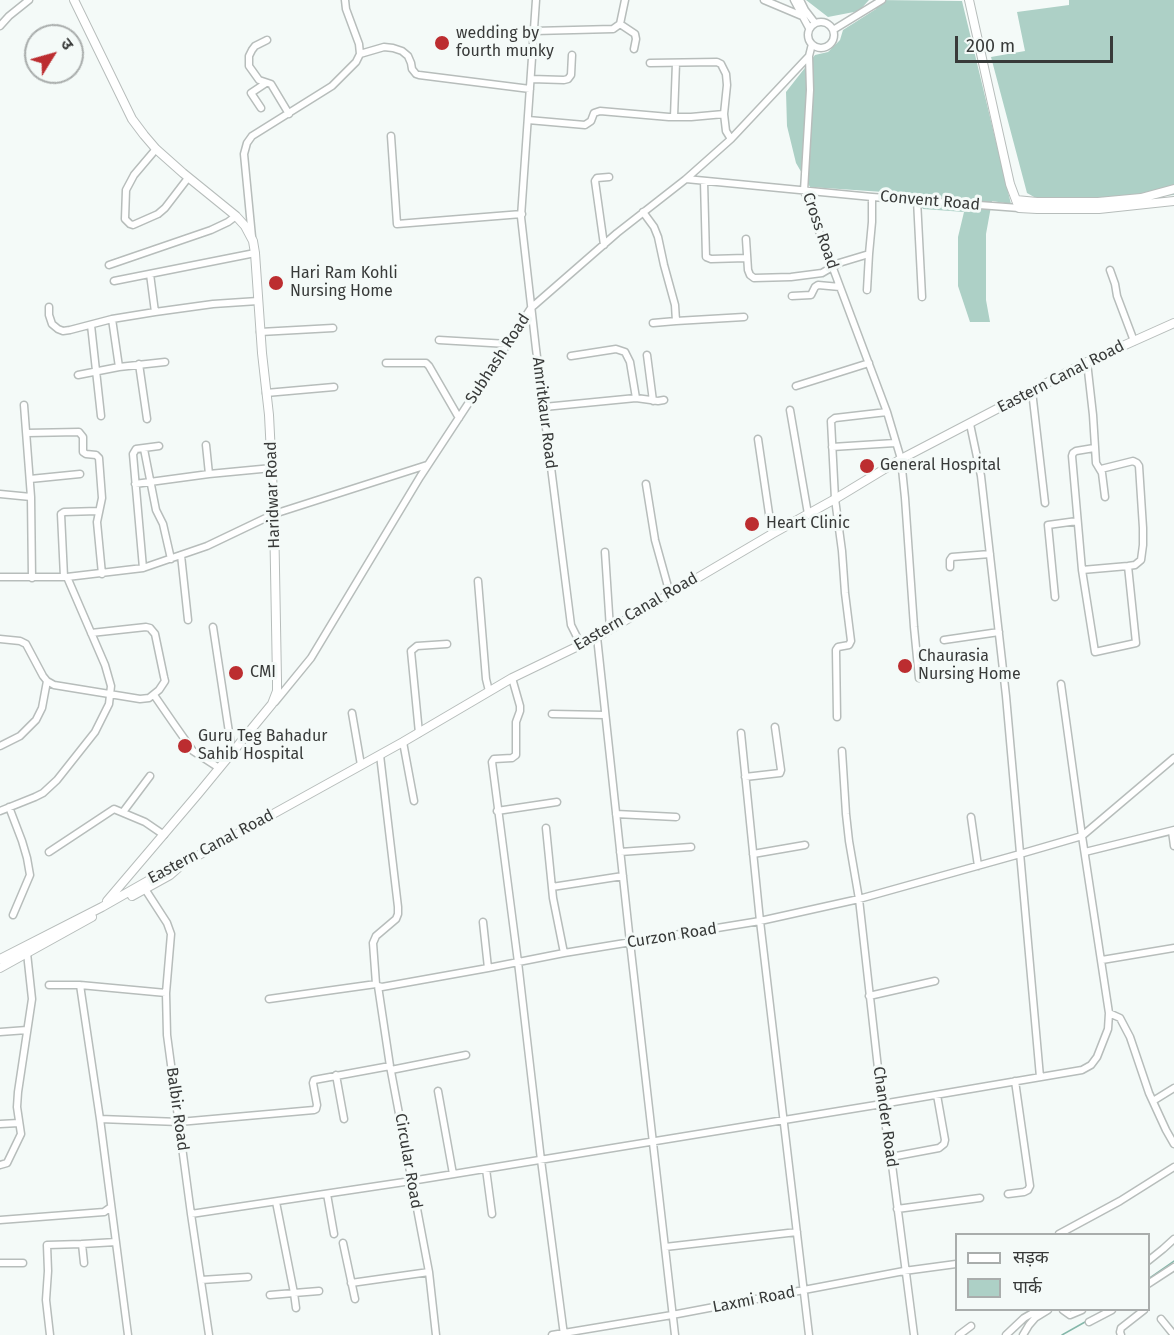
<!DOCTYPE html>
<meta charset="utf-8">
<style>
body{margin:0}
#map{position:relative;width:1174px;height:1335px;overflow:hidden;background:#f4faf8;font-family:"Fira Sans","Noto Sans Devanagari",sans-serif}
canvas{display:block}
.legend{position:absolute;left:955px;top:1233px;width:195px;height:78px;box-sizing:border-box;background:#f4faf8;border:2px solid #a9adac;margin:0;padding:8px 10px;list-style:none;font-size:18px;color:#383a39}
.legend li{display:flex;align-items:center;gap:12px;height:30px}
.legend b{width:30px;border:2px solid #a9adac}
.north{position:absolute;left:24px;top:24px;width:60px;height:60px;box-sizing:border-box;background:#f4faf8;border:2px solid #a9adac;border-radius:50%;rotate:53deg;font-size:16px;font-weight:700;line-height:24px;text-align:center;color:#383a39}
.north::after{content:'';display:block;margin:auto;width:21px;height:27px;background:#bc2d30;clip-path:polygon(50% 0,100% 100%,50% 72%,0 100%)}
.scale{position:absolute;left:955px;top:36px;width:158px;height:27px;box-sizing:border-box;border:3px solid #383a39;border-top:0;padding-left:8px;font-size:18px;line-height:21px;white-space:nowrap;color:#383a39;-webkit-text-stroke:4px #f4faf8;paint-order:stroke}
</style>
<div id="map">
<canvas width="1174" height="1335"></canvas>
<ul class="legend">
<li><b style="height:8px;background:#fff"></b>सड़क</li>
<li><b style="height:16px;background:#add0c6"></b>पार्क</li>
</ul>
<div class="north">उ</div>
<div class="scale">200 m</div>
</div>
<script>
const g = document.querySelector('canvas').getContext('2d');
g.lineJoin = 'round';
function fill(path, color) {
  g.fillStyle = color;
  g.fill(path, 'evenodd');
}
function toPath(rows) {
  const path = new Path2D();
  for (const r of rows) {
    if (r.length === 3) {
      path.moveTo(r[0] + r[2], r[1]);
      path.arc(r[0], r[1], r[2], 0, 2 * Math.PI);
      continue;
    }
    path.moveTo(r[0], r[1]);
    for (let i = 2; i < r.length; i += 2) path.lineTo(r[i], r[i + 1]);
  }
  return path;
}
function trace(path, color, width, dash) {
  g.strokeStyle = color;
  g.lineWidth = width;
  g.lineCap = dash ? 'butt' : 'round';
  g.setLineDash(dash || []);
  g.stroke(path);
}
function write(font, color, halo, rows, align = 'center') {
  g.font = font + ' "Fira Sans",sans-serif';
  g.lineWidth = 6;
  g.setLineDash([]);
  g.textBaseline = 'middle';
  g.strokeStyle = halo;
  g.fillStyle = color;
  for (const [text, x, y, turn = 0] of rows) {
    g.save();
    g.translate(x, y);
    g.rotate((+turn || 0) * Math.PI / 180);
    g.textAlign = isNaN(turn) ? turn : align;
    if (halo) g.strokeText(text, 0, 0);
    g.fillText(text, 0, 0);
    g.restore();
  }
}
fill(toPath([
 [806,0,869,0,859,11,828,17],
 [878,0,962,1,1011,204,992,201,986,234,986,300,990,322,970,322,958,286,958,237,964,212,923,209,913,194,810,187,796,163,787,126,786,92,815,55,828,52,840,40,843,30,876,9],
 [1069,0,1174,0,1174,195,1050,206,1027,193,991,57,1025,51,1017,12,1069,5]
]), '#add0c6');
trace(toPath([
 [1148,1279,1174,1261],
 [1062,1335,1085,1322]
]), '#84b7a9', 1.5);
const minor = toPath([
 [536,0,521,217,536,349,571,625,581,645],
 [764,0,802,16],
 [794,0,809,28],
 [800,0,805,10,815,23],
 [821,35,13],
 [620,24,635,34,636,39,634,49],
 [0,26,9,16,29,0],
 [833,30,882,0],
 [534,31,613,29,620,24,625,0],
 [267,40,255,46,252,50,249,56,249,66,259,80,271,84,289,114],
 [360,54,384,47,393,48,402,51,408,56,411,63,412,69,416,74,419,75,530,89],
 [809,56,810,90,804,191,887,412,901,459,905,498,914,627,919,678],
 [650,63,717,62,721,64,726,74,727,85,724,114,726,131,731,139],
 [531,79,564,80,568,79,571,75,572,55],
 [261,108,251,93,266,83],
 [674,117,676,63],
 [528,120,585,125,591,121,594,113,600,111,669,117,691,117,724,114],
 [391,136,397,224,522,214],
 [156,149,134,175,126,190,125,219,130,224,133,225,158,214,165,208,188,178],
 [686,179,872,197,1019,208],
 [704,181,706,257,711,259,746,258],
 [917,200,922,297],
 [643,212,654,227,658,237,664,265,675,305,676,321,744,317],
 [252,237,244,154,247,143,252,136,332,86,356,62,360,54,359,44,346,9,345,0],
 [746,239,748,270,750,275,754,278,791,277,822,273,839,263,869,254,872,222,872,197],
 [604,245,595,181,597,178,609,177],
 [109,265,211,230,228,222,236,216],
 [1110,270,1115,284,1117,296,1134,341],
 [150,274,155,312],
 [114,281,255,253],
 [867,290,869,254],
 [792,296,811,295,815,287,818,285,840,287],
 [49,307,49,315,52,324,58,329,63,331,70,330,112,319,155,312,213,304,258,301],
 [112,319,119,367],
 [653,323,676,321],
 [91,325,101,416],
 [260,332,333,328],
 [439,340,508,344],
 [647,355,653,401],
 [571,356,616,349,625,352,630,362,636,398],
 [1087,362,1093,415,1096,463,1102,473,1105,497],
 [386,363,426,363,429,366,459,418],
 [139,364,147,419],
 [78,375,119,367,165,362],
 [796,386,869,363],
 [1032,391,1045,503],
 [266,393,334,387],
 [24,405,31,497,32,578],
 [544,407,636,398,658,401,664,400],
 [790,410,808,514],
 [970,424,981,476,1006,696,1040,1077],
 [27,433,79,432,83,437,83,452,86,454,96,455,99,458,102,498,97,522,102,574],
 [758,439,772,534],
 [206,445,209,474],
 [832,447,895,443],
 [1094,448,1076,451,1073,453,1072,456,1082,570,1095,652,1136,643,1128,566],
 [144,449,156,510,163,524,171,559],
 [30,479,80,474],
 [135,484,209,474,272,468],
 [646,484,655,540,670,594],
 [0,494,31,497],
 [605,552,610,629],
 [181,555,188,620],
 [950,567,950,560,952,557,990,554],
 [143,568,133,454,136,449,159,446],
 [1082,570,1128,566,1135,565,1141,560,1143,545,1143,528,1139,466,1137,463,1133,461,1101,469],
 [0,577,67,577,143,568,207,546,274,514,427,465],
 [64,577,61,514,64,512,98,511],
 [478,581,486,679,489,691],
 [1055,597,1048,525,1077,521],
 [213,627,232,752],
 [597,637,630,942,675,1335],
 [0,639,20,641,26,644,43,676,47,681,54,685,140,699,149,698,159,690,165,681,164,677,155,634,150,628,146,627,91,633],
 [944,640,999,632],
 [512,678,520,706,520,711,516,722,516,755,512,758,494,759,492,762,518,962,541,1160,564,1335],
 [154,695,174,724,193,751,219,768],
 [275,702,311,658,420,477,531,308,617,233,686,179,731,139,809,56,812,44],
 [352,713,361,765],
 [552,714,605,715],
 [837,717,836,650,838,647,849,645,851,641,845,593,842,551,835,499,831,421,835,418,887,412],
 [419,733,411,651,417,646,447,644],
 [741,733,760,921,809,1335],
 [403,742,414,801],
 [0,746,20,736,36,720,42,708,47,681],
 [842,751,846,814,849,841,859,899,882,1104,891,1157,914,1335],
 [380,755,398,907,398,914,396,919,376,936,373,943,376,984,378,986,382,987,488,968,564,953,760,921,859,899,1020,854,1082,836,1174,758],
 [745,777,780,773,781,770,775,727],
 [9,807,22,841,27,858,30,875,13,915],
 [0,811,35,797,43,793,57,780,95,732,109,704,111,686,105,665,67,577],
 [497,811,557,802],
 [123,812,150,776],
 [616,814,676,817],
 [971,817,978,866],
 [546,828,553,898,564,953],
 [1172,831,1174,846],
 [49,852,114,809,145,822,164,835],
 [620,852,691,847],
 [1085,852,1174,830],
 [753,854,805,845],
 [552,887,623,876],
 [145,889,167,923,171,934,166,993,167,1035,191,1214,209,1335],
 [483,922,488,968],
 [1102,960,1174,948],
 [49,985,80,985,166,993],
 [80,985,100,1119,128,1335],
 [378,986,390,1066,429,1272,436,1335],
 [869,996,935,981],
 [269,999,376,984],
 [1109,1013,1120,1018,1130,1037,1149,1093,1166,1130,1174,1144],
 [0,1032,27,1030],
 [391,1070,466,1055],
 [336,1075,344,1119],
 [438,1091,453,1174],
 [1153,1101,1174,1088],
 [100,1119,179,1122,314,1110,316,1109,317,1105,313,1083,314,1080,390,1066],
 [0,1124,19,1123],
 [891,1157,939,1148,944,1144,945,1140,937,1095],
 [0,1165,7,1163,21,1134,17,1107,18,1092,32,999,27,953],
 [486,1169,492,1214],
 [327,1194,334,1234],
 [1008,1194,1024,1192,1028,1190,1030,1186,1015,1081],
 [276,1202,294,1293,319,1291],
 [897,1209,980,1198],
 [191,1214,411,1181,882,1104,1082,1070,1091,1065,1097,1057,1108,1029,1109,1013,1082,836,1061,684],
 [0,1220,104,1212,111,1207],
 [1059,1234,1120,1201,1174,1167],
 [343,1243,355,1299],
 [665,1247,797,1232],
 [1148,1261,1163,1249,1174,1239],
 [0,1263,23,1263],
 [84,1263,82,1244,116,1242],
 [201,1280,248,1277],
 [351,1283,429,1272],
 [1148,1284,1174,1267],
 [270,1295,294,1293,296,1308],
 [1063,1310,1070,1315,1082,1310],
 [1161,1319,1174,1335],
 [1089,1322,1112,1310],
 [50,1335,46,1300,48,1271,47,1245,82,1244],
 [552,1335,672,1315,904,1271,956,1264],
 [959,1335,971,1326],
 [1006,1335,1024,1318,1038,1310],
 [1023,1335,1029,1325,1035,1318,1048,1310],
 [1121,1335,1120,1332,1121,1328,1144,1310]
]);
const major = toPath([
 [74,0,132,119,144,135,156,149,183,173,236,216,245,226,253,241,255,253,262,353,269,415,274,514,277,680,277,691,272,704,198,794,107,901],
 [969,0,1010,184,1019,208,1037,209,1099,209,1174,201],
 [1016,200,1037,202,1098,202,1141,198,1174,189],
 [132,896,170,875,178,868],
 [0,959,102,907,167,870,181,865,403,742,512,678,597,637,772,534,835,499,901,459,1087,362,1174,323],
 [0,968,92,917]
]);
trace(minor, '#b7bdbb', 9);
trace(major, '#b7bdbb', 10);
trace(minor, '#fff', 6);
trace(major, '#fff', 8);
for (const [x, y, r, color] of [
 [442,43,8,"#bc2d30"],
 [276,283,8,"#bc2d30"],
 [867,466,8,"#bc2d30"],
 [752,524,8,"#bc2d30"],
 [905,666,8,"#bc2d30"],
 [236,673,8,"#bc2d30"],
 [185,746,8,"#bc2d30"]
]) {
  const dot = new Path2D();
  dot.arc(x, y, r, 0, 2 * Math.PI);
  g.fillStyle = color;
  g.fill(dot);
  trace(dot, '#f4faf8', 2);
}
write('16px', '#383a39', '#f4faf8', [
 ["wedding by",456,34],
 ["fourth munky",456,52],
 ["Hari Ram Kohli",290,274],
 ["Nursing Home",290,292],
 ["General Hospital",880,466],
 ["Heart Clinic",766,524],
 ["Chaurasia",918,657],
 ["Nursing Home",918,675],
 ["CMI",250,673],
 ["Guru Teg Bahadur",198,737],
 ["Sahib Hospital",198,755]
], 'left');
write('16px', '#383a39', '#f4faf8', [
 ["Convent Road",930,201,5],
 ["Cross Road",820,231,71],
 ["Subhash Road",498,359,-57],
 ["Eastern Canal Road",1061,377,-27],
 ["Amritkaur Road",544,413,83],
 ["Haridwar Road",273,495,-92],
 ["Eastern Canal Road",636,612,-30],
 ["Eastern Canal Road",211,847,-28],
 ["Curzon Road",672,936,-9],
 ["Balbir Road",177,1109,82],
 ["Chander Road",885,1117,82],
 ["Circular Road",408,1161,80],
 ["Laxmi Road",754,1300,-11]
]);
</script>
